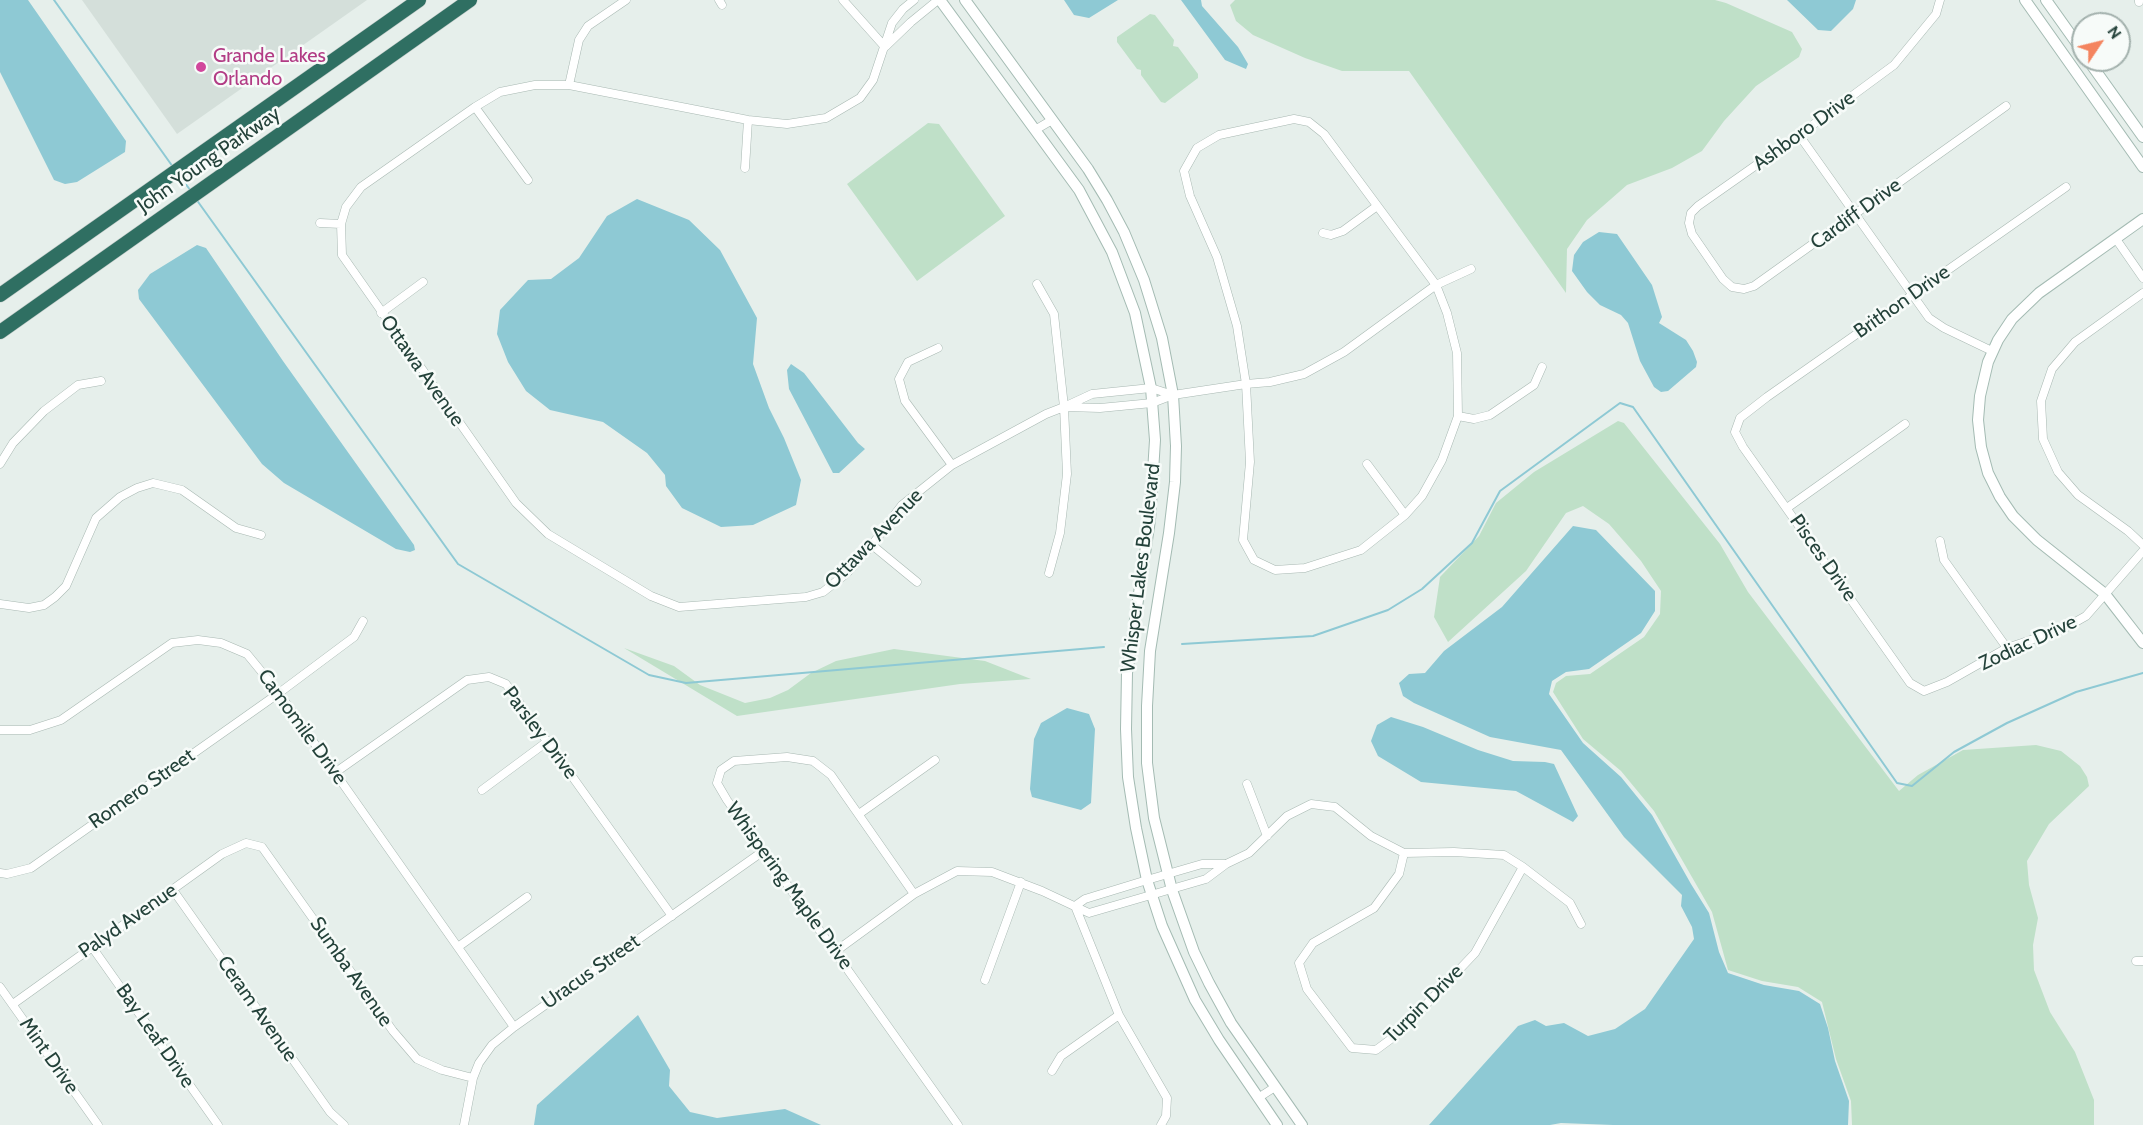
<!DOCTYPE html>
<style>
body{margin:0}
#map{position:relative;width:2143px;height:1125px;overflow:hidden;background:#e6efeb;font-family:Cabin,sans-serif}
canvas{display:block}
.north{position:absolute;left:2071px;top:12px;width:60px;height:60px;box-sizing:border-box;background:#f7fbf9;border:2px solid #a3b1ad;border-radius:50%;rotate:55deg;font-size:16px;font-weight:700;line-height:24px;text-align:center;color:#24423a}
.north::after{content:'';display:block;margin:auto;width:21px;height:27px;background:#f4845f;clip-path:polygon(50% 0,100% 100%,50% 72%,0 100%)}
</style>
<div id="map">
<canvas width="2143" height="1125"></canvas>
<div class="north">N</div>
</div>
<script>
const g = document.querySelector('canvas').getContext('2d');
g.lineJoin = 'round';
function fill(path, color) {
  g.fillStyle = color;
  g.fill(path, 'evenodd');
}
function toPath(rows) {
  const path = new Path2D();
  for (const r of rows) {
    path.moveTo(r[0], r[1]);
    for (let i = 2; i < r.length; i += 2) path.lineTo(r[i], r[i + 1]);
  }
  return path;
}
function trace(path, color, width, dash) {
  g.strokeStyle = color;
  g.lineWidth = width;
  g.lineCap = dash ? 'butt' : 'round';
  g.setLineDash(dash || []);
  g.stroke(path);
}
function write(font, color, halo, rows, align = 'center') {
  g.font = font + ' Cabin,sans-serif';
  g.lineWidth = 5;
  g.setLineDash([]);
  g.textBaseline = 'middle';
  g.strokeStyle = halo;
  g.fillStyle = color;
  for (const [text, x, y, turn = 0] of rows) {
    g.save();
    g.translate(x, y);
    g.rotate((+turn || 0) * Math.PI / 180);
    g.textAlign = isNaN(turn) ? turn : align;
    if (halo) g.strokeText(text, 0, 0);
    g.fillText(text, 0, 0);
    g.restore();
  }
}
fill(toPath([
 [82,0,367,0,177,134]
]), '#d4dfda');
fill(toPath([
 [1235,0,1715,0,1726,3,1792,32,1802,49,1799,57,1756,86,1724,121,1702,151,1672,168,1627,185,1587,220,1567,249,1566,293,1409,71,1342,71,1305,58,1253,35,1236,21,1230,5],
 [1150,14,1155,15,1174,40,1173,46,1178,47,1198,74,1198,78,1165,103,1161,102,1141,75,1141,70,1137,69,1117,42,1117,37],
 [928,123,939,124,1005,216,917,281,847,184],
 [1618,421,1624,423,1720,544,1748,592,1899,791,1918,775,1963,750,2036,745,2061,751,2080,766,2087,777,2089,786,2049,824,2027,861,2029,885,2038,918,2033,945,2034,970,2050,1012,2075,1052,2094,1100,2094,1125,1852,1125,1851,1101,1836,1059,1822,1002,1798,987,1762,981,1728,970,1712,912,1654,811,1621,771,1583,739,1553,692,1556,683,1566,676,1590,674,1644,637,1660,614,1661,591,1641,561,1609,524,1583,506,1566,513,1526,571,1448,642,1434,617,1440,577,1479,536,1496,503,1534,472],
 [624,648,674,666,700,685,745,703,770,698,788,690,811,673,836,661,894,649,985,661,1031,679,960,684,737,716]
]), '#bfe0c8');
fill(toPath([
 [0,0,28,0,126,141,125,152,77,182,65,184,54,180,0,72],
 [1064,0,1118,0,1089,18,1074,15],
 [1181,0,1201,0,1202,6,1238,47,1248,64,1246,69,1225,60],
 [1787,0,1856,0,1853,9,1831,31,1818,30],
 [637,199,689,220,720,250,757,318,753,364,769,408,784,438,801,480,796,505,753,525,721,527,682,508,666,486,665,475,647,453,603,422,550,410,526,391,508,362,497,334,500,310,528,280,551,279,579,258,607,216],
 [1599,232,1617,234,1652,285,1662,317,1659,323,1686,340,1693,351,1697,362,1696,367,1668,391,1661,392,1654,387,1640,361,1628,323,1621,315,1600,305,1587,292,1572,271,1574,255,1583,242],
 [197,245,206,248,283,361,414,545,415,550,410,552,396,549,284,483,262,464,139,299,138,290,150,274],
 [791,364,804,373,858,443,865,449,839,473,833,473,789,389,787,370],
 [1573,526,1596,530,1655,591,1655,611,1641,633,1589,669,1566,672,1552,681,1549,694,1583,743,1621,777,1652,815,1691,884,1709,913,1719,952,1728,973,1764,985,1799,991,1820,1004,1828,1028,1835,1061,1849,1101,1848,1125,1613,1125,1561,1123,1550,1125,1429,1125,1518,1026,1535,1020,1546,1026,1564,1023,1588,1036,1615,1029,1645,1009,1694,939,1692,927,1681,906,1682,895,1624,837,1561,750,1490,737,1414,703,1403,696,1399,683,1409,674,1425,673,1444,651,1502,607],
 [1067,708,1089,714,1095,729,1091,803,1081,810,1032,797,1030,789,1034,739,1041,723],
 [1391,717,1423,727,1478,750,1513,761,1545,762,1554,764,1578,816,1573,822,1516,791,1421,782,1378,756,1371,741,1377,725],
 [638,1015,670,1070,669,1086,690,1112,717,1118,785,1109,821,1125,534,1125,537,1105]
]), '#8ec9d4');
trace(toPath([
 [54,0,173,167],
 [178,174,191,191],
 [196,199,458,564,649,675,686,683,1104,647],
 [1182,644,1313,636,1388,610,1422,589,1472,543,1500,491,1620,403,1633,407,1897,783,1912,786,1954,752,2007,723,2076,692,2143,673]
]), '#8ec9d4', 2);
const street = toPath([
 [719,0,722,5],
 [843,0,885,47],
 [914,0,903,9,892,23,873,80,860,98,826,118,787,124,748,120,569,85,535,85,500,92,475,107,361,187,346,207,341,224,342,255,516,503,548,534,651,596,679,607,806,597,823,592,847,573,872,545,902,505,952,465,1046,414,1064,407,1092,394,1151,388,1173,395],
 [1940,0,1936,14,1894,65,1799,135,1698,206,1691,213,1689,223,1692,234,1723,279,1732,287,1744,289,1754,286,2006,106],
 [2139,0,2139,2],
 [886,46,911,22,938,0],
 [569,85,579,40,588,26,626,0],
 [475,107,528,180],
 [1294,119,1309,122,1324,134,1436,285,1447,313,1457,353,1458,416,1442,460,1422,496,1405,515,1361,550,1305,568,1275,570,1254,560,1243,540,1250,462,1246,384,1237,326,1217,257,1190,196,1184,171,1197,148,1219,135,1294,119],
 [1035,130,1052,120],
 [1799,135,1929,318,1944,328,1992,351],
 [745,168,748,120],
 [2066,187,1767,397,1740,418,1735,432,1743,447,1910,683,1924,691,1947,682,2007,648,2063,629,2086,616,2143,551],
 [320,223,341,224],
 [1323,233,1331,235,1343,231,1377,206],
 [2116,239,2143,278],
 [1037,284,1054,314,1064,407,1067,474,1060,533,1049,573],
 [2143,293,2075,342,2052,369,2041,401,2043,439,2058,472,2078,495,2128,531,2143,545],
 [381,313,423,282],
 [938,348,908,362,899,379,905,401,952,465],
 [1066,407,1100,408,1152,403,1173,395,1246,384,1270,382,1304,374,1344,352,1436,285,1471,269],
 [1458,416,1474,419,1490,415,1534,385,1542,367],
 [0,464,13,443,44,411,78,385,101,381],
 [1367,464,1405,515],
 [1787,508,1905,424],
 [1940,541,1944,560,2007,648],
 [872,545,917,582],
 [0,604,29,608,44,605,55,597,66,586,96,518,120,497,137,488,153,483,182,490,236,528,261,535],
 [0,730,30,730,61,720,172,643,198,640,221,643,247,654,279,693,514,1027],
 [336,772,467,680,489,677,506,684,672,916],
 [1247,784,1267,836],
 [482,790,548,741],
 [859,814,935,760],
 [1404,853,1399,874,1374,908,1313,943,1299,963,1307,989,1352,1048,1376,1050,1399,1033,1475,953,1523,867],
 [0,873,7,874,31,868,279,693,354,637,363,621],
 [173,890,330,1112,344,1125],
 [914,894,831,775,813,761,787,757,734,761,721,770,717,783,727,800,958,1125],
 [1075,906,1119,1015,1167,1098,1166,1116,1161,1125],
 [1075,906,1085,899,1147,880,1202,864,1225,864],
 [92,947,218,1125],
 [458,947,527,897],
 [836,951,914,894,957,871,992,872,1042,891,1089,913,1206,879,1226,864,1249,853,1287,816,1311,804,1335,807,1371,836,1404,853,1454,852,1504,855,1523,867,1570,903,1581,924],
 [2136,961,2143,961],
 [985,980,1021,882],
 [0,987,98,1125],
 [13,1004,222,854,246,843,262,847,393,1031,417,1059,442,1070,473,1078],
 [1052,1071,1061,1056,1119,1015],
 [1258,1098,1275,1087],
 [464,1125,473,1078,479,1063,492,1045,514,1027,762,852]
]);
const secondary = toPath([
 [940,0,1079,190,1112,252,1135,313,1151,388,1155,440,1150,520,1127,673,1126,729,1128,777,1136,828,1147,880,1162,926,1195,1000,1219,1040,1277,1125],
 [965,0,1088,169,1107,200,1124,232,1144,280,1162,338,1173,395,1176,446,1175,482,1169,533,1150,651,1147,706,1147,763,1154,818,1172,890,1194,952,1209,983,1231,1023,1302,1125],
 [2025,0,2143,167],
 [2046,0,2083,52],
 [2088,60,2143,137],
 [2143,219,2039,293,2012,319,1998,340,1988,362,1980,396,1978,420,1981,447,1988,473,2000,497,2013,516,2037,540,2105,594,2143,643]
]);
const highway = toPath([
 [0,295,419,0],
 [0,332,470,0]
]);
trace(street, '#a8b8b2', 9);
trace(secondary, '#a4bbb3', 12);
trace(highway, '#c2cac8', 15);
trace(street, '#fff', 8);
trace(secondary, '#fff', 10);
trace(highway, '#2f6f62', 14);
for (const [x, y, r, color] of [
 [201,67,6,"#d1479c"]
]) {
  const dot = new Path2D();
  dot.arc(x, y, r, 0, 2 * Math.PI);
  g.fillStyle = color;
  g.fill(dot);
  trace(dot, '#f7fbf9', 2);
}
write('20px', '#b23c85', '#f7fbf9', [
 ["Grande Lakes",213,56],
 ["Orlando",213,79]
], 'left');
write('20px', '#24423a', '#f7fbf9', [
 ["Ashboro Drive",1804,131,-36],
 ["John Young Parkway",209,160,-35],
 ["Cardiff Drive",1856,214,-36],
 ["Brithon Drive",1902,302,-35],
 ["Ottawa Avenue",422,371,55],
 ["Ottawa Avenue",874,539,-46],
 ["Pisces Drive",1823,558,55],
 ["Whisper Lakes Boulevard",1141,568,-83],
 ["Zodiac Drive",2028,643,-25],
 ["Camomile Drive",302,727,54],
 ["Parsley Drive",540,733,53],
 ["Romero Street",142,789,-35],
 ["Whispering Maple Drive",789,886,54],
 ["Palyd Avenue",128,921,-35],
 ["Sumba Avenue",351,972,55],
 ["Uracus Street",591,972,-35],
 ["Turpin Drive",1424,1004,-45],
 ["Ceram Avenue",257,1009,55],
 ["Bay Leaf Drive",155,1036,55],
 ["Mint Drive",49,1056,55]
]);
</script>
